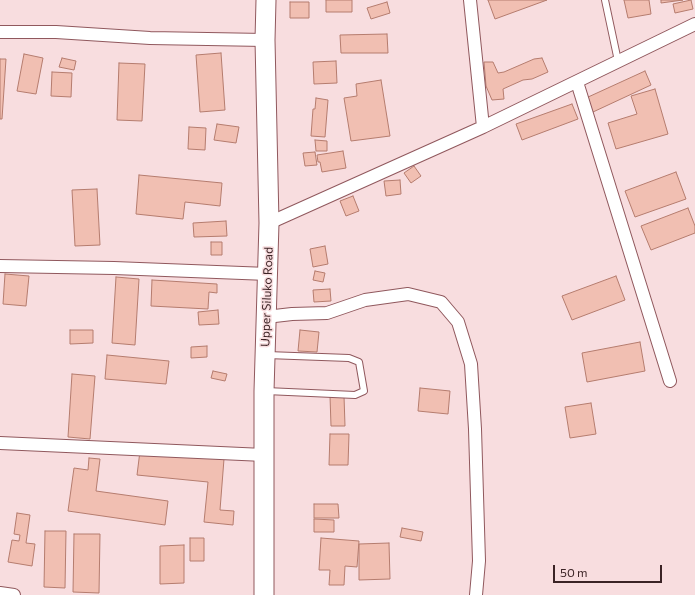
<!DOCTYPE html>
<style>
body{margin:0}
#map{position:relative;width:695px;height:595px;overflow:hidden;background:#f8dddf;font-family:Commissioner,sans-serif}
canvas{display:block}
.scale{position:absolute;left:553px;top:565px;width:109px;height:18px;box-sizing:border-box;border:2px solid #3b2325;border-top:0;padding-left:5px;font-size:12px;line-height:14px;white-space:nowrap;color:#3b2325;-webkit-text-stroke:3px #f8dddf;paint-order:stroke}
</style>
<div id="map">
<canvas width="695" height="595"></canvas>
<div class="scale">50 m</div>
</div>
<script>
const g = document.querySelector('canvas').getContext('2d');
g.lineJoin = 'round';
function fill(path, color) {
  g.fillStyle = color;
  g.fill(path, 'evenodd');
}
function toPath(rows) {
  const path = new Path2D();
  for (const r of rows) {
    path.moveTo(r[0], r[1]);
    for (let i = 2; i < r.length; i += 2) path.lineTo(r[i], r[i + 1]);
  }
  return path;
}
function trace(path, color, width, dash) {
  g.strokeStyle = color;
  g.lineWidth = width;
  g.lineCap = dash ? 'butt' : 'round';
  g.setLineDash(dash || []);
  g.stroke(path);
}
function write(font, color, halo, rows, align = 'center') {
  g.font = font + ' Commissioner,sans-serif';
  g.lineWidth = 3;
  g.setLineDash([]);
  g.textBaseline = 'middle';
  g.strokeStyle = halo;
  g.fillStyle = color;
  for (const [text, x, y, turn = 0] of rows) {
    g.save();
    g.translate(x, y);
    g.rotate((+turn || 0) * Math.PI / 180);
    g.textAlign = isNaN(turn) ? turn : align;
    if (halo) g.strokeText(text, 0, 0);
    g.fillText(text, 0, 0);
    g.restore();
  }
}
const building = toPath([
 [326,0,352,0,352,12,326,12,326,0],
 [488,0,547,0,495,19,488,0],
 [624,0,649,0,651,14,628,18,624,0],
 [661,0,683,0,661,3,661,0],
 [691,0,693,9,675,13,673,4,691,0],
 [290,2,309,2,309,18,290,18,290,2],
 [387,2,390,13,371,19,367,8,387,2],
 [387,34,388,53,341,53,340,35,387,34],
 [221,53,225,110,200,112,196,55,221,53],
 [24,54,43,58,36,94,17,91,24,54],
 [62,58,76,61,74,70,59,67,62,58],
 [542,58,548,72,532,79,523,80,503,89,504,99,492,100,486,86,484,62,493,62,498,73,504,72,534,59,542,58],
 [0,59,6,59,2,119,0,119,0,59],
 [336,61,337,83,314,84,313,62,336,61],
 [119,63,145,64,142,121,117,120,119,63],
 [645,71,651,85,593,112,586,98,645,71],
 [52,72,72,73,71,97,51,96,52,72],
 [381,80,390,136,351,141,344,98,357,96,356,84,381,80],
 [655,89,668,134,616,149,608,123,637,114,631,96,655,89],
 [316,98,328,100,325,137,311,136,313,109,315,109,316,98],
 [572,104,578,119,522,140,516,124,572,104],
 [217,124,239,127,236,143,214,140,217,124],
 [189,127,206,128,205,150,188,149,189,127],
 [315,140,327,141,327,151,316,151,315,140],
 [343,151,346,168,322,172,320,162,318,162,317,155,343,151],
 [315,152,317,165,305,166,303,153,315,152],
 [414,166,421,176,411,183,404,173,414,166],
 [676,172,686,199,635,217,625,191,676,172],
 [139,175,222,183,220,206,185,202,183,219,136,214,139,175],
 [400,180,401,194,386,196,384,181,400,180],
 [97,189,100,245,75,246,72,190,97,189],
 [353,196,359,211,346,216,340,201,353,196],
 [688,208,695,226,695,233,651,250,641,226,688,208],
 [226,221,227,236,194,237,193,223,226,221],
 [211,242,222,242,222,255,211,255,211,242],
 [325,246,328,264,313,267,310,249,325,246],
 [315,271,325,273,323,282,313,280,315,271],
 [5,274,29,276,26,306,3,304,5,274],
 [616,276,625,300,572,320,562,296,616,276],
 [116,277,139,279,135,345,112,343,116,277],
 [152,280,217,284,217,293,209,292,208,309,151,306,152,280],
 [330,289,331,301,314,302,313,290,330,289],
 [218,310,219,324,199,325,198,312,218,310],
 [70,330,93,330,93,343,70,344,70,330],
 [300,330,319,332,317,352,298,351,300,330],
 [640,342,645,371,587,382,582,353,640,342],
 [207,346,207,357,191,358,191,347,207,346],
 [107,355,169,361,166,384,105,379,107,355],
 [213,371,227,374,225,381,211,378,213,371],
 [72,374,95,376,90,439,68,437,72,374],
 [420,388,450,391,448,414,418,411,420,388],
 [330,396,344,396,345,426,331,426,330,396],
 [591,403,596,434,570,438,565,407,591,403],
 [330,434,349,434,348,465,329,465,330,434],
 [140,451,224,459,220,510,234,511,233,525,204,522,208,482,137,475,140,451],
 [89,458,100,459,96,491,168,501,165,525,68,511,74,468,88,470,89,458],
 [314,504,338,504,339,518,314,518,314,504],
 [17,513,30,515,26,543,35,544,32,566,8,562,12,540,19,541,20,535,14,534,17,513],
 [314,519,334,520,334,532,314,532,314,519],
 [402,528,423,532,421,541,400,537,402,528],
 [45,531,66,531,65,588,44,587,45,531],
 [74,534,100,534,99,593,73,592,74,534],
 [190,538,204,538,204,561,190,561,190,538],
 [321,538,359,541,357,567,345,566,344,585,329,585,330,570,319,570,321,538],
 [389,543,390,579,359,580,359,544,389,543],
 [184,545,184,583,160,584,160,546,184,545]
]);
fill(building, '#f1bfb2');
trace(building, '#b57c6e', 1);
const service = toPath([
 [605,0,618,61],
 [266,391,355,395,364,391,359,362,349,358,267,355]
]);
const minor = toPath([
 [470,0,483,127],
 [0,32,56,32,150,38,265,40],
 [577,82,670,381],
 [269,223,483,127,695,24],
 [0,266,114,268,268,274],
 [266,317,292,314,327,313,365,300,408,294,441,302,458,322,471,364,475,429,479,561,476,595],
 [0,443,264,455],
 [0,593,14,595]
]);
const primary = toPath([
 [264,595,264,391,269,223,265,40,266,0]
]);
trace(service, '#90585d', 8);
trace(minor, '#90585d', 14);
trace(primary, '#90585d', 21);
trace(service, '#fff', 6);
trace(minor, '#fff', 12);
trace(primary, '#fff', 19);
write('12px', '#3b2325', '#f8dddf', [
 ["Upper Siluko Road",267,297,-88]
]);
</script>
